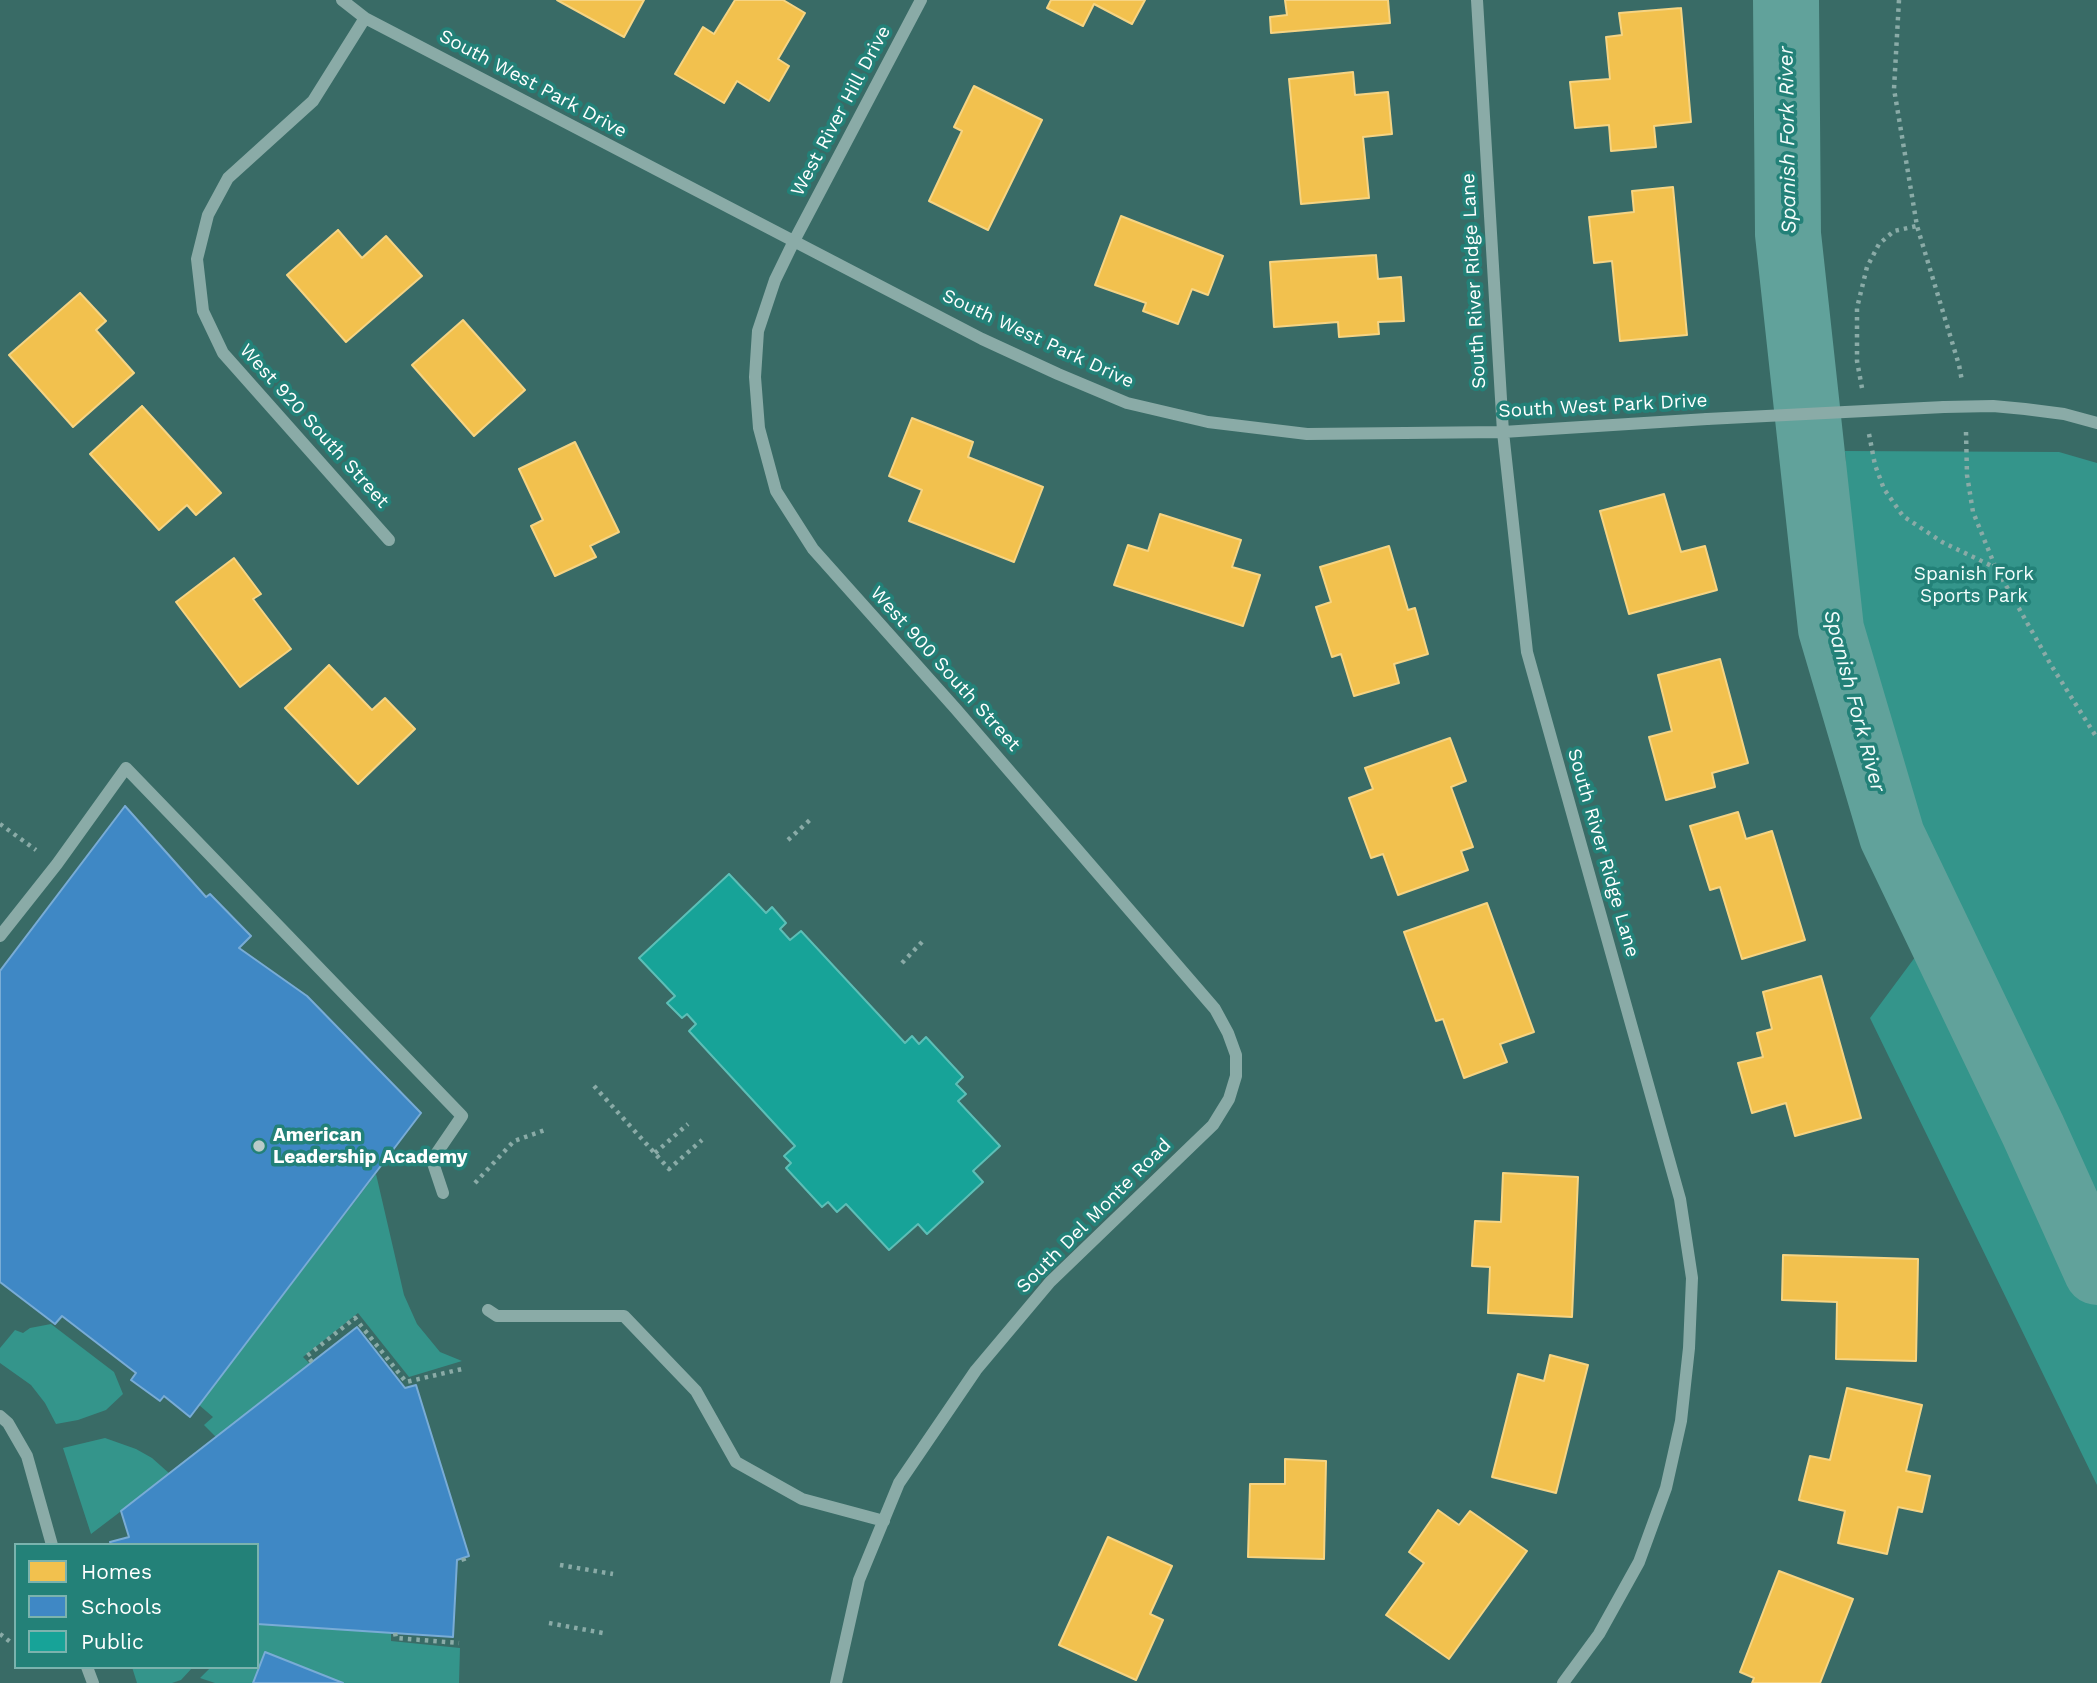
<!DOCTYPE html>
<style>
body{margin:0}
#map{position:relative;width:2097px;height:1683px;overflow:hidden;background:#396b66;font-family:"Work Sans",sans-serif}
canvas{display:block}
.legend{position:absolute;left:14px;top:1543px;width:245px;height:126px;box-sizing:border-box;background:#238178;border:2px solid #7bb3ae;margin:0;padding:9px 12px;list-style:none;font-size:21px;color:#fff}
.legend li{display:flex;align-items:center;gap:14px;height:35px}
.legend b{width:35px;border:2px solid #7bb3ae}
</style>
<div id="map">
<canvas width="2097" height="1683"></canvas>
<ul class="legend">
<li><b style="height:19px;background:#f2c14e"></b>Homes</li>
<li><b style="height:19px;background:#3f88c5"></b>Schools</li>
<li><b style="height:19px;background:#17a398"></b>Public</li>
</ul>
</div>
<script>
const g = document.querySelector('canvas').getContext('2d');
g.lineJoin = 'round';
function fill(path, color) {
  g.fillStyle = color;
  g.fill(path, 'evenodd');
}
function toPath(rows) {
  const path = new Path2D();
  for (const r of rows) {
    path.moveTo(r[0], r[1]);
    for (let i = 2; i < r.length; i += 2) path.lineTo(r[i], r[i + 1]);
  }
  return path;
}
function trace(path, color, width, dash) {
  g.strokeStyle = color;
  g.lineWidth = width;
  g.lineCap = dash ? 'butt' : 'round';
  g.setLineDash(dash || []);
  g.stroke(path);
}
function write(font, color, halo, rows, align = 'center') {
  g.font = font + ' "Work Sans",sans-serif';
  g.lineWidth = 7;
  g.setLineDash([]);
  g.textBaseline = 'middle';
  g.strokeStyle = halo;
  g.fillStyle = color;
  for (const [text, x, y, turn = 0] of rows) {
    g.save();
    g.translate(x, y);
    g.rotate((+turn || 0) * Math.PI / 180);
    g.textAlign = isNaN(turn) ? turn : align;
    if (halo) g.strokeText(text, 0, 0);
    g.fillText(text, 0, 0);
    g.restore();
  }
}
fill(toPath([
 [1845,451,2059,452,2097,463,2097,1485,1870,1018,1927,941,1886,870,1833,464,1846,463],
 [376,1174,404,1295,417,1324,440,1352,462,1361,409,1377,358,1313,303,1357,310,1364,216,1437,204,1425,213,1417,199,1405],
 [51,1324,114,1372,123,1394,106,1410,78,1420,56,1424,45,1403,31,1385,0,1363,0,1348,15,1330,23,1333,30,1328],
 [105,1438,136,1449,152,1458,170,1474,91,1534,63,1448],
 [257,1624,391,1633,391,1641,460,1648,459,1683,343,1683,266,1652,253,1683,215,1683,200,1678,211,1667,257,1667],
 [132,1667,193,1667,181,1680,172,1683,137,1683]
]), '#34958b');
const homes = toPath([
 [557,0,644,0,624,37,557,0],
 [735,0,783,0,805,13,778,59,789,66,769,101,737,81,724,103,675,74,703,27,714,34,735,0],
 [1051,0,1145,0,1132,24,1094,4,1083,26,1047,8,1051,0],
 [1285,0,1388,0,1390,23,1271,33,1270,17,1287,15,1285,0],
 [1681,8,1691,122,1654,126,1656,147,1611,151,1609,125,1575,128,1570,82,1610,79,1606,37,1622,35,1619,13,1681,8],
 [1353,72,1355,95,1388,92,1392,134,1363,137,1369,198,1301,204,1289,79,1353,72],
 [974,86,1042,120,988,230,929,201,962,131,954,127,974,86],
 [1673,187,1687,335,1620,341,1612,261,1594,263,1589,217,1634,212,1632,191,1673,187],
 [1121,216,1223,256,1208,295,1192,289,1178,324,1143,311,1146,303,1095,285,1121,216],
 [338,230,362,258,386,236,422,276,346,342,287,275,338,230],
 [1376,255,1378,279,1401,277,1404,321,1378,322,1379,334,1339,337,1338,322,1274,327,1270,262,1376,255],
 [80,293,106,321,96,330,134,373,73,427,9,355,80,293],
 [463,320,525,390,474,436,412,365,463,320],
 [142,406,221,493,196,515,187,505,159,530,90,454,142,406],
 [912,418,973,442,968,457,1043,487,1014,562,909,521,922,490,889,476,912,418],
 [575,442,619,532,590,546,596,557,555,576,531,526,543,520,519,469,575,442],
 [1664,494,1681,552,1705,546,1717,590,1629,614,1600,511,1664,494],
 [1160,514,1241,540,1232,567,1260,575,1243,626,1114,585,1128,545,1148,551,1160,514],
 [1389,546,1408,610,1415,608,1428,654,1394,664,1399,683,1354,696,1341,654,1332,657,1316,607,1331,602,1320,567,1389,546],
 [234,558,261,594,253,599,291,649,240,687,176,602,234,558],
 [1720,659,1748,763,1712,773,1715,787,1666,800,1649,737,1672,731,1658,675,1720,659],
 [329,665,372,710,385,698,415,729,358,784,285,708,329,665],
 [1450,738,1466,781,1451,787,1473,847,1461,851,1468,870,1398,895,1383,854,1371,858,1349,798,1373,789,1365,768,1450,738],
 [1738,812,1746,839,1772,831,1805,940,1742,959,1720,887,1710,890,1690,826,1738,812],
 [1487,903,1534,1032,1500,1044,1507,1062,1464,1078,1443,1019,1436,1021,1404,932,1487,903],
 [1821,976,1861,1118,1795,1136,1786,1103,1752,1113,1738,1063,1763,1057,1757,1033,1772,1029,1763,992,1821,976],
 [1503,1173,1578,1177,1572,1317,1488,1313,1490,1267,1472,1266,1475,1221,1501,1222,1503,1173],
 [1783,1255,1918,1259,1916,1361,1836,1359,1837,1302,1782,1300,1783,1255],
 [1550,1355,1588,1365,1556,1493,1492,1477,1518,1374,1544,1381,1550,1355],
 [1847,1388,1922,1405,1906,1471,1930,1476,1922,1512,1898,1507,1887,1554,1838,1543,1845,1511,1799,1500,1810,1456,1830,1460,1847,1388],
 [1285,1459,1326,1461,1324,1559,1248,1557,1250,1484,1285,1484,1285,1459],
 [1438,1510,1459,1525,1470,1511,1527,1551,1449,1659,1386,1615,1424,1563,1409,1552,1438,1510],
 [1108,1537,1172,1566,1150,1614,1163,1620,1136,1680,1059,1645,1108,1537],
 [1779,1571,1853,1599,1820,1683,1752,1683,1754,1678,1740,1672,1779,1571]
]);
fill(homes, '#f2c14e');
trace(homes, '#f6d483', 2);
const schools = toPath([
 [125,806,206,897,210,894,251,936,239,948,307,996,421,1113,190,1417,164,1396,160,1401,131,1380,136,1373,62,1316,55,1324,0,1282,0,971,125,806],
 [357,1327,405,1388,416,1385,469,1556,457,1560,453,1637,257,1624,257,1545,111,1545,110,1542,129,1537,121,1511,357,1327],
 [265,1652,343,1683,253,1683,265,1652]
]);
fill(schools, '#3f88c5');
trace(schools, '#79acd6', 2);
const public = toPath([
 [729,874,766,913,772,907,786,923,780,929,790,940,801,931,905,1043,912,1036,919,1044,926,1037,963,1077,956,1084,966,1094,958,1101,1000,1146,973,1171,983,1182,927,1234,918,1224,889,1250,846,1204,837,1212,828,1202,822,1207,786,1168,791,1163,784,1156,795,1146,689,1031,696,1024,687,1014,682,1018,667,1003,675,996,639,958,729,874]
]);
fill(public, '#17a398');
trace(public, '#5dbfb7', 2);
trace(toPath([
 [1786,0,1788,234,1831,629,1892,836,2033,1130,2097,1272]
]), '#61a29b', 66);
trace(toPath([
 [1899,0,1894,89,1917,226,1959,365,1962,381],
 [1862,388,1857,361,1857,308,1867,267,1879,244,1894,231,1917,226],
 [1966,432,1967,475,1973,512,1995,566,2051,665,2097,738],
 [1869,434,1875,465,1884,489,1903,516,1942,542,1996,568],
 [0,824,36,850],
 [788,840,811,819],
 [902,963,922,942],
 [594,1086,669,1169,702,1140],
 [655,1153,688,1124],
 [475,1183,514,1141,545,1130],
 [312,1362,307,1356,355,1318,406,1382,462,1369],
 [463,1558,465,1563],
 [560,1565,613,1574],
 [549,1623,603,1633],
 [395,1633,396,1638,459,1643],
 [0,1634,13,1644]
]), '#8aaba7', 4.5, [3.5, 5]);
trace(toPath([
 [342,0,365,18,982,339,1058,374,1127,403,1208,422,1307,434,1503,432,1707,419],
 [1477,0,1503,432,1527,652,1680,1199,1692,1278,1689,1348,1681,1421,1666,1488,1639,1562,1599,1634,1563,1683],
 [365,18,313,101,228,178,208,215,197,259,203,311,223,353,389,540],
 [1944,407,1993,406,2025,409,2064,414,2097,423],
 [0,936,57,864,126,768,462,1116,432,1160,443,1193],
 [488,1310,497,1316,624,1316,696,1391,736,1462,802,1499,884,1521],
 [0,1416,8,1423,27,1456,52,1545],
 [87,1667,93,1683],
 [836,1683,859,1580,899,1483,976,1370,1050,1282,1213,1125,1229,1099,1236,1076,1236,1055,1228,1033,1215,1009,955,708,813,549,776,491,759,428,755,377,758,331,775,280,794,241,921,0]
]), '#8aaba7', 12);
trace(toPath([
 [1707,419,1944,407]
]), '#8aaba7', 12);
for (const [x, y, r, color] of [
 [259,1146,7,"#bacbc9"]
]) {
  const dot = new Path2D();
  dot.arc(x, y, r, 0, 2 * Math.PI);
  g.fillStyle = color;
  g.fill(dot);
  trace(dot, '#238178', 2.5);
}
write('19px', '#fff', '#238178', [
 ["South West Park Drive",533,84,28],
 ["West River Hill Drive",841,111,-62],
 ["South River Ridge Lane",1474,281,-93],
 ["South West Park Drive",1038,339,25],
 ["South West Park Drive",1603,406,-3],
 ["West 920 South Street",314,426,48],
 ["West 900 South Street",945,669,48],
 ["South River Ridge Lane",1603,853,74],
 ["South Del Monte Road",1094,1216,-45]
]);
write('19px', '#f2fdfc', '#238178', [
 ["Spanish Fork",1974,574],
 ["Sports Park",1974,596]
]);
write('bold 19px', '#fff', '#238178', [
 ["American",273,1135],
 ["Leadership Academy",273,1157]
], 'left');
write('italic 21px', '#f4fdfc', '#238178', [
 ["Spanish Fork River",1788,140,-91],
 ["Spanish Fork River",1854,701,75]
]);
</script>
